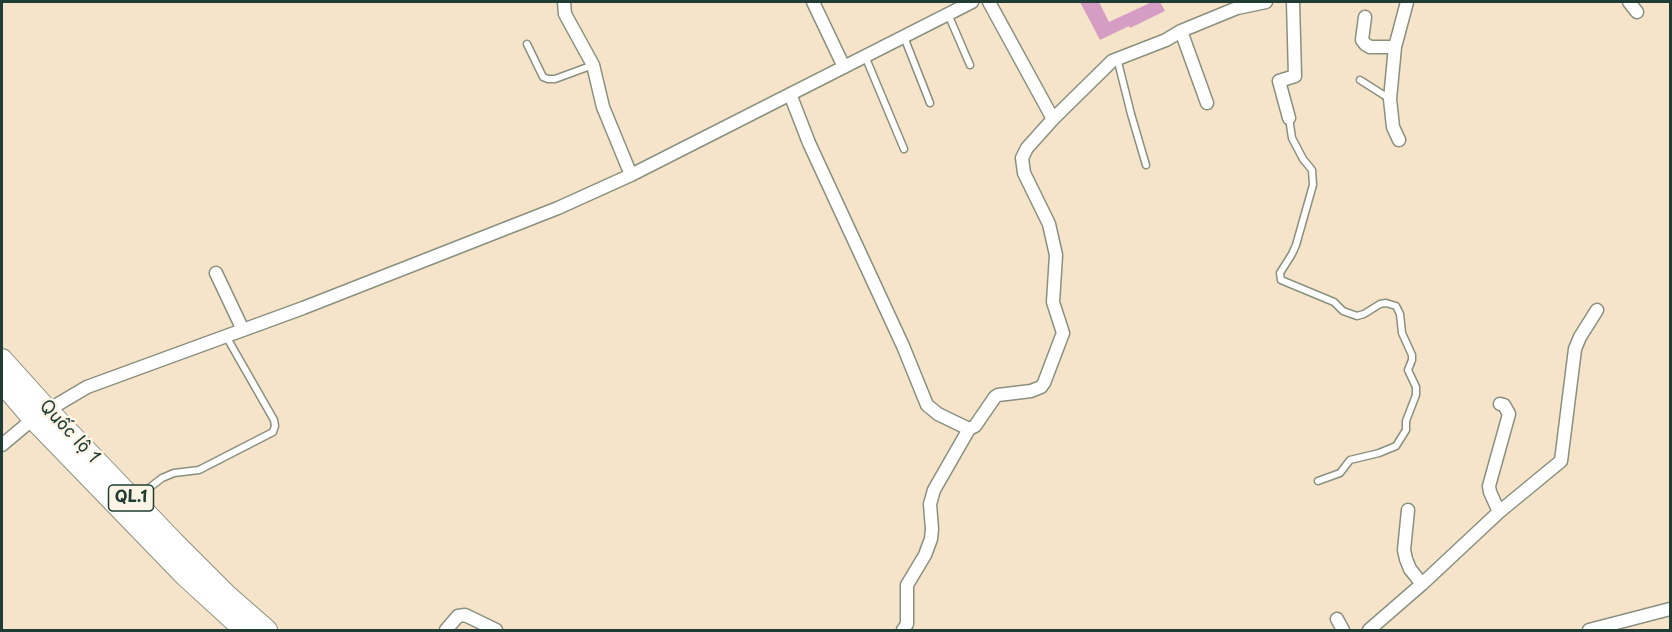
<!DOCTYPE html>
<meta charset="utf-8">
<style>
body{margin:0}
#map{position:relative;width:1672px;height:632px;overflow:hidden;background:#f5e4c9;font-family:"Playpen Sans",sans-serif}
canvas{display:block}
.frame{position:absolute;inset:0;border:3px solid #1f3d34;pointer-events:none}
</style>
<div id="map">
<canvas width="1672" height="632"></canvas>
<div class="frame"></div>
</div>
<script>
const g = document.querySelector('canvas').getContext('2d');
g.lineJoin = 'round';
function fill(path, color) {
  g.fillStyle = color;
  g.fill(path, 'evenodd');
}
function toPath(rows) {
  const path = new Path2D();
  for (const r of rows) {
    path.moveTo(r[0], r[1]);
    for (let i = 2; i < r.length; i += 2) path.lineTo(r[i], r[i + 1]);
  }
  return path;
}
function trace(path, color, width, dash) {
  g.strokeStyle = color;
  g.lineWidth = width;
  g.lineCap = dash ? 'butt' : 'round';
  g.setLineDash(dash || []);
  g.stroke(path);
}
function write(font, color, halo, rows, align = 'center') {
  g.font = font + ' "Playpen Sans",sans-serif';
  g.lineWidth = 5;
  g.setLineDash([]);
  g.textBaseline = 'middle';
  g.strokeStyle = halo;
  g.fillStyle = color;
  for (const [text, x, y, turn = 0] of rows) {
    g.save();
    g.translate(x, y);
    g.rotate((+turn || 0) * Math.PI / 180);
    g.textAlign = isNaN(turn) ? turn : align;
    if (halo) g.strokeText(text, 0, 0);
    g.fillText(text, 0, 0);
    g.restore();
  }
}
fill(toPath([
 [1080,2,1099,2,1109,22,1152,2,1160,2,1165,11,1130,28,1129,26,1100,40]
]), '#d59cc4');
const service = toPath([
 [948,14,970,65],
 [904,37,930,103],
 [527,44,543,77,548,79,555,79,593,65],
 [865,56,904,149],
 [1117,58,1131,114,1146,165],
 [1360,80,1390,99],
 [1289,118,1292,138,1303,159,1312,170,1313,185,1296,245,1292,254,1280,273,1281,280,1334,302,1343,311,1357,316,1364,314,1380,304,1386,303,1396,306,1400,314,1402,333,1412,355,1412,360,1408,370,1416,387,1416,395,1406,421,1406,430,1396,446,1379,453,1350,460,1340,473,1318,481],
 [136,498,162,478,174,473,199,470,273,432,275,426,274,420,226,336]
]);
const minor = toPath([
 [564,2,565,14,593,65,603,107,631,175],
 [813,2,844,67],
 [989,2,1053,119],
 [1629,2,1637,12],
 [1365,17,1362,40,1365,44,1370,47,1395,47],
 [1181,31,1207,103],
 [790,94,809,143,903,346,927,405,938,414,969,429,975,426,995,397,998,395,1031,391,1041,387,1044,383,1063,333,1053,302,1056,255,1049,224,1024,173,1022,158,1027,148,1053,119,1112,61,1166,40,1181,31,1237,8,1266,2],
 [1289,118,1279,81,1295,76,1293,2],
 [1399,140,1393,127,1390,99,1395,47,1407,2],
 [216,273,243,330],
 [2,445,33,419,87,387,303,308,558,208,631,175,972,2],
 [1408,510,1404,550,1406,559,1410,569,1422,584],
 [1499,512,1490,492,1489,486,1509,414,1504,405,1500,404],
 [1337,619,1343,630],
 [446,630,458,616,465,615,496,630],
 [903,630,907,624,907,585,925,555,931,539,932,529,930,504,934,490,969,429],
 [1369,630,1422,584,1499,512,1561,461,1575,349,1580,337,1597,310],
 [1589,630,1670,609]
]);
const trunk = toPath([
 [2,359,48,410,174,542,227,595,267,630],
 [2,383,33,419,185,576,244,630]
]);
trace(service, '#8a907e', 9);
trace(minor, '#8a907e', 15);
trace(trunk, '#8a907e', 22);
trace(service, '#fff', 6);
trace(minor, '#fff', 12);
trace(trunk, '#fff', 20);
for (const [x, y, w] of [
 [131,498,45]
]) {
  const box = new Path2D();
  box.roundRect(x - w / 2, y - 13, w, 26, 4.5);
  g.fillStyle = '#fcf5e5';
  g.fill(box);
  trace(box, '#1f3d34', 1.5);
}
write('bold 16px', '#1f3d34', null, [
 ["QL.1",131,498]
]);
write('18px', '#1f3d34', '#fcf5e5', [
 ["Quốc lộ 1",69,432,47]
]);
</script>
